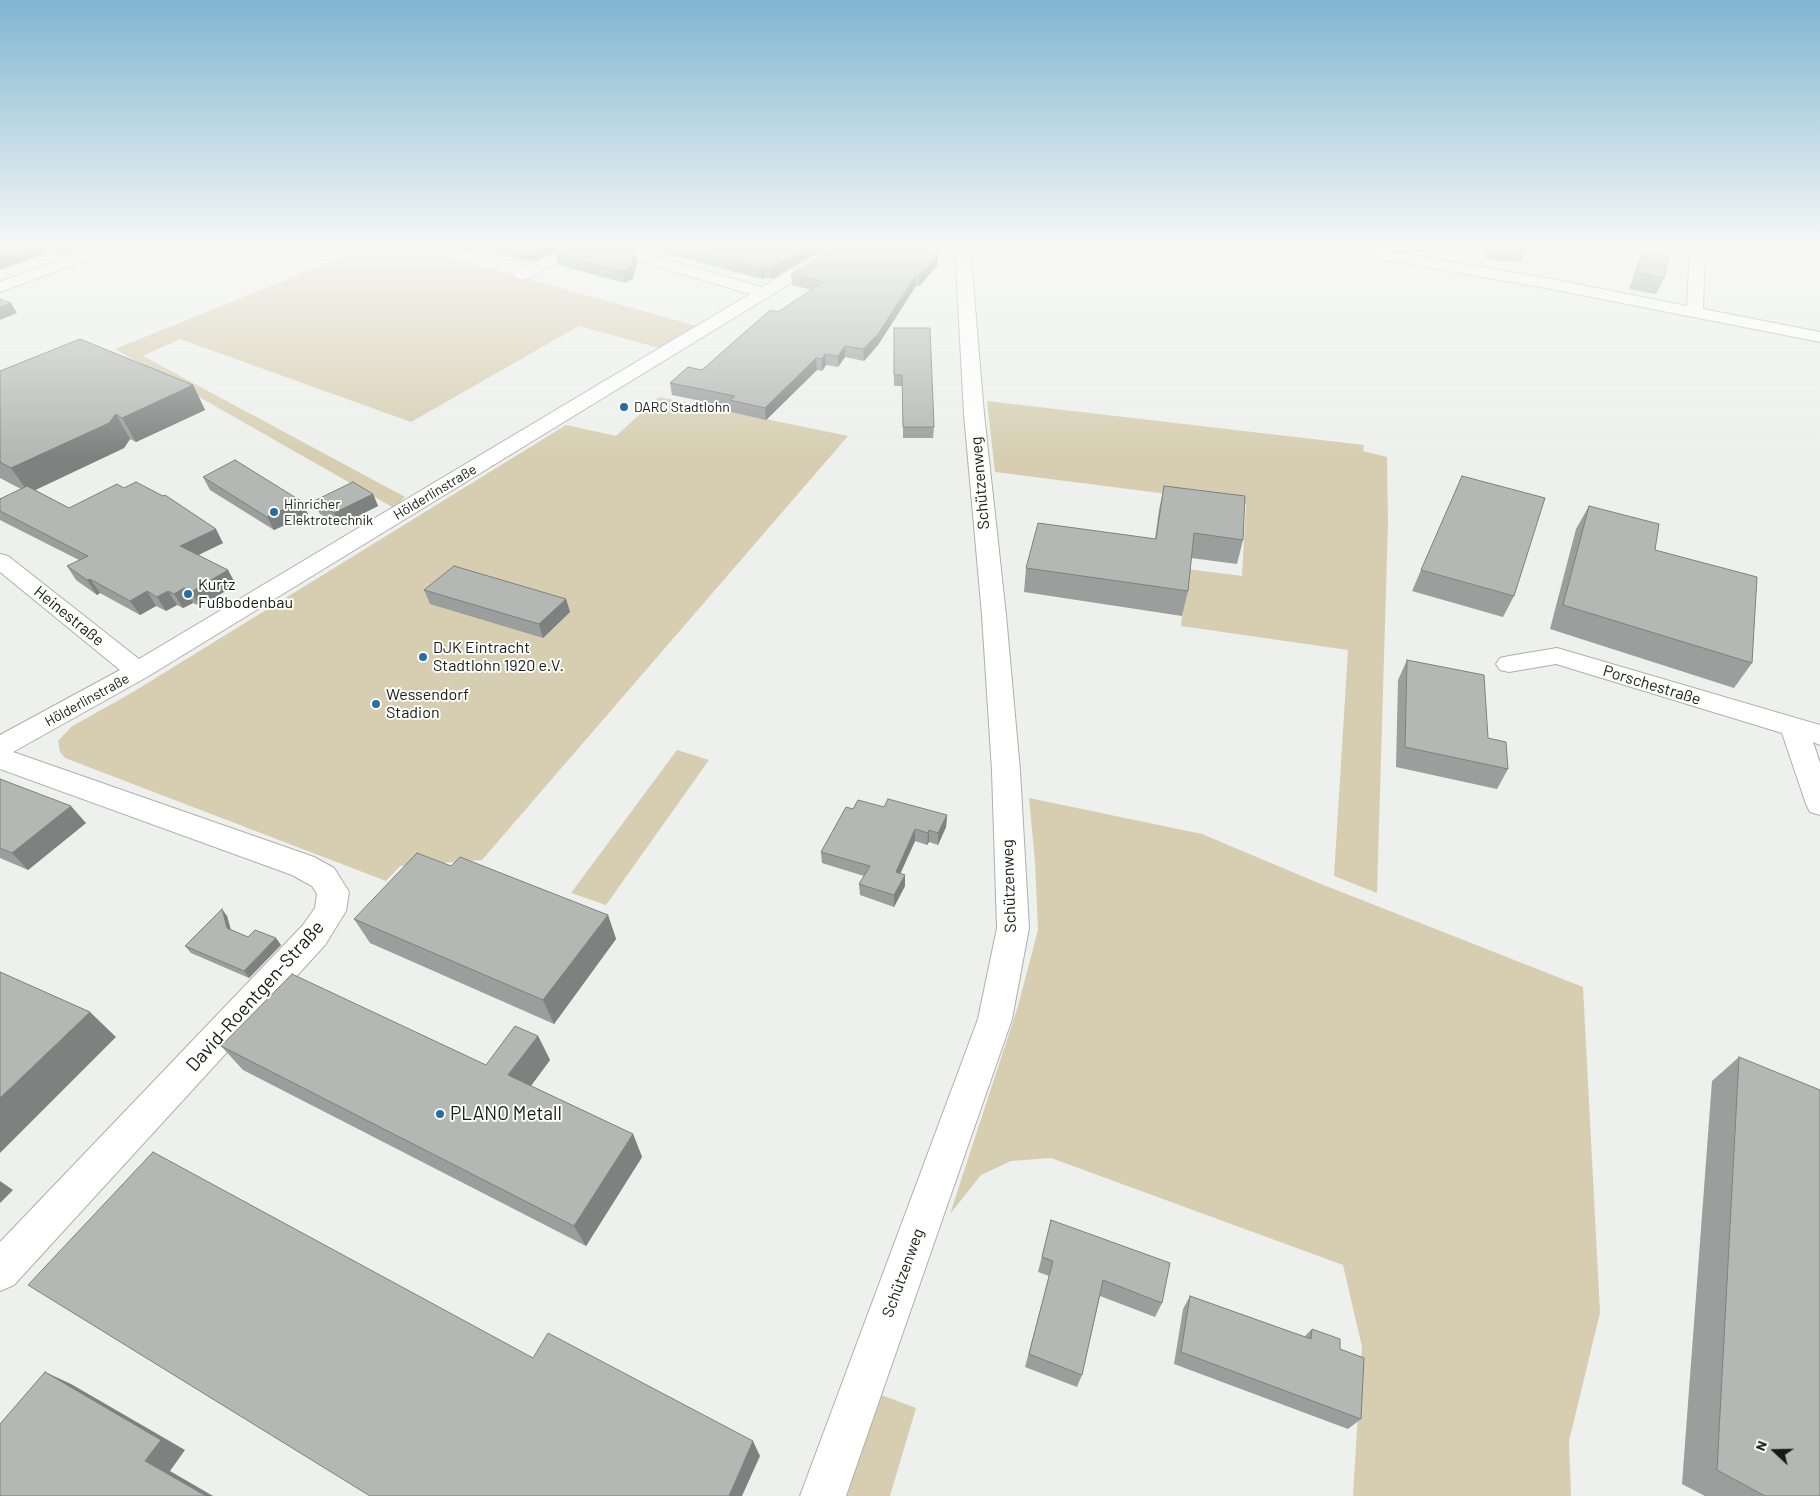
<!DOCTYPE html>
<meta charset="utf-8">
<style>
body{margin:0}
#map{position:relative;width:1820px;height:1496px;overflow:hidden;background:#edf0ec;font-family:Barlow,sans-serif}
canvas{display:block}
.north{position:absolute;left:1750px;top:1426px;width:50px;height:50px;-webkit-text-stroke:4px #fbfef9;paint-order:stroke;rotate:291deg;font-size:14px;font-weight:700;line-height:20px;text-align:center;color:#181918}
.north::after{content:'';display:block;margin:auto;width:18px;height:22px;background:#181918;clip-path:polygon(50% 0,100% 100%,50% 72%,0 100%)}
</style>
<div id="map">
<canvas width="1820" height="1496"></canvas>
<div class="north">N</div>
</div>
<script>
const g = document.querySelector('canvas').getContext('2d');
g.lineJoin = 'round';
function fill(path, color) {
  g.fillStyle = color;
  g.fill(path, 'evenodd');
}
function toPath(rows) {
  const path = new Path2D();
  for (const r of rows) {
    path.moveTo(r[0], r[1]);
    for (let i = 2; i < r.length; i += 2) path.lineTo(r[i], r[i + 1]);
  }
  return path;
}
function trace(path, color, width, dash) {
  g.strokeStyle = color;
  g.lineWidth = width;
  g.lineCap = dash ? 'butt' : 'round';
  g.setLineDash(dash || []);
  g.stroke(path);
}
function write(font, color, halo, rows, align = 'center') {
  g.font = font + ' Barlow,sans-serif';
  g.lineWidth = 4;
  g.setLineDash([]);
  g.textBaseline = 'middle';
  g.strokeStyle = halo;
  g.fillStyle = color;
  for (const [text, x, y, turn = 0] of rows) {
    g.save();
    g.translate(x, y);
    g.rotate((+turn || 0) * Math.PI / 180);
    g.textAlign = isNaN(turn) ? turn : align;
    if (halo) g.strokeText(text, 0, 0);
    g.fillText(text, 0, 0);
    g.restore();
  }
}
fill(toPath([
 [367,247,413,247,697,326,659,348,579,326,411,422,180,339,143,356,405,497,394,508,115,349],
 [659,397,848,436,482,860,400,866,386,881,65,758,60,752,58,741,71,727,133,692,566,425,616,436],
 [987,401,1364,445,1363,451,1387,457,1388,523,1377,893,1334,876,1348,650,1181,626,1187,569,1242,576,1246,504,995,472],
 [677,750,709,760,606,905,571,893],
 [1029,798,1202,834,1316,882,1583,987,1600,1313,1569,1441,1571,1496,1353,1496,1362,1347,1343,1265,1051,1158,1011,1161,981,1175,950,1214,1018,1006,1038,930,1035,862],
 [876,1393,916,1408,890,1496,843,1496]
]), '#d7ceb1');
const minor = toPath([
 [95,247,117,247,114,250,0,292,0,282,95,247],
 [567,247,586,247,583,250,528,278,522,280,516,278,514,275,516,272,567,247],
 [599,247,622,247,762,287,830,247,848,247,845,250,147,677,13,752,314,857,334,868,349,892,346,911,325,945,14,1285,0,1291,0,1242,303,925,315,908,317,894,312,886,292,875,0,769,0,735,120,670,0,572,0,554,8,556,139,659,750,294,601,250,599,247],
 [955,247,970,247,984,414,1006,615,1020,771,1029,928,1012,1019,846,1496,800,1496,978,1019,997,928,992,771,982,615,964,414,955,247],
 [1333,247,1366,247,1551,279,1687,306,1690,247,1705,247,1703,309,1820,332,1820,342,1551,289,1341,252,1336,250,1333,247],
 [1557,648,1820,725,1820,745,1813,742,1820,763,1820,815,1810,812,1806,804,1782,733,1556,664,1509,672,1500,670,1496,664,1500,658,1509,656,1557,648]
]);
trace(minor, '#adb0ac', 2);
fill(minor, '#fff');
fill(toPath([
 [0,247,71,247,71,254,64,256,50,252],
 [440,247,558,247,559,249,537,260,526,261,476,247,463,253],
 [628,247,827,247,772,279,765,278,762,279,641,247,640,250],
 [1415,247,1444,247,1442,251,1415,249],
 [1483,247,1525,247,1526,251,1521,262,1486,259],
 [635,252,637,263,633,278,625,283,558,265,555,254],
 [1643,252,1664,278,1656,294,1629,289,1636,268],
 [927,253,938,255,938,265,919,286,916,286,878,345,864,361,845,357,838,367,826,365,822,371,817,370,766,420,731,412,730,407,672,395,670,383,702,370,778,312,812,290,792,285,791,274],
 [894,328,934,427,933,438,903,438,903,386,894,386],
 [0,371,193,385,205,410,136,442,130,439,124,448,35,490,69,508,223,543,198,555,228,570,236,585,200,606,193,603,183,608,177,605,166,611,156,606,140,615,100,593,97,595,76,580,67,566,79,560,0,520,0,499,21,489,0,478],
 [203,477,301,501,308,514,274,530,210,490],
 [1164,486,1243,540,1237,564,1191,558,1188,591,1182,616,1024,592,1026,568,1155,539,1159,510],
 [373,494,378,506,340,525,320,514,314,501],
 [1589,506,1655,550,1752,663,1734,688,1550,629,1576,529],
 [1421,570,1514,596,1503,617,1412,591],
 [424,590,566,599,570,612,543,638,430,604],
 [1407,660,1488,738,1508,769,1497,789,1396,767,1398,680],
 [0,779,86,823,28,870,0,858],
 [884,807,947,815,946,827,938,845,929,842,927,845,915,841,900,874,905,886,894,907,860,895,859,884,864,876,822,863,821,852,853,809],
 [451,866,608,915,616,939,554,1024,370,943,354,919],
 [227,916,231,930,248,937,281,945,249,978,191,953,185,946],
 [538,1036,550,1060,531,1086,633,1134,642,1157,586,1246,243,1070,221,1046,486,1065],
 [1739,1057,1820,1496,1705,1496,1682,1484,1712,1081],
 [1051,1220,1162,1303,1155,1317,1100,1296,1082,1375,1077,1387,1025,1367,1049,1276,1038,1272],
 [1190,1296,1304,1337,1312,1329,1361,1419,1348,1429,1174,1364,1183,1309]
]), '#9a9e9c');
fill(toPath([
 [31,247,47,247,50,252,0,270,0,258],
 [59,247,71,247,71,254,64,256],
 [462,247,476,247,463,253],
 [545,247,558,247,559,249,537,260,526,261,524,253],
 [808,247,827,247,772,279,771,268],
 [926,247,927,247,927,257,921,252],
 [635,252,637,263,633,278,625,283,623,272],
 [938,255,938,265,919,286,919,275],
 [764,267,765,278,762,279,761,269],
 [916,275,916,286,878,345,864,361,863,349],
 [11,303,17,313,0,320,0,307],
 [845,346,845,357,838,367,838,356],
 [825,354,826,365,822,371,822,359],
 [816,358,817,370,766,420,765,408],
 [193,385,205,410,136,442,122,418],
 [116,414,130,439,124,448,29,493,11,468],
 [373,494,378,506,340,525,334,513],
 [301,501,308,514,274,530,267,517],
 [216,529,223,543,188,560,180,546],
 [228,570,236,585,200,606,191,592],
 [90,579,100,593,97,595,87,580],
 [184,588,193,603,183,608,174,594],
 [147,591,156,606,140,615,130,601],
 [168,591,177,605,166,611,157,597],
 [566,599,570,612,543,638,539,624],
 [71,806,86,823,28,870,12,853],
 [947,815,946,827,938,845,938,833],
 [915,829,915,841,896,883,896,872],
 [929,830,929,842,927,845,928,833],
 [905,875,905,886,894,907,894,895],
 [222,909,227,916,232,935,227,928],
 [608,915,616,939,554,1024,543,1000],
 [276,938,281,945,249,978,244,971],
 [90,1012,116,1037,0,1153,0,1098],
 [538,1036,550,1060,521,1099,508,1075],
 [633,1134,642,1157,586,1246,574,1226],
 [0,1181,13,1190,0,1203],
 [45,1372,71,1384,185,1450,170,1471,213,1496,206,1496,145,1461],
 [753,1441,760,1456,742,1496,729,1496]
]), '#7d817f');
const building = toPath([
 [0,247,31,247,0,258,0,247],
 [501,247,545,247,535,252,524,253,501,247],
 [570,247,618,247,635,252,631,267,623,272,555,254,570,247],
 [678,247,808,247,771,268,764,267,761,269,678,247],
 [836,247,926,247,921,252,938,255,919,275,916,275,878,334,863,349,845,346,838,356,825,354,822,359,816,358,765,408,730,400,735,396,670,383,688,367,702,370,770,310,778,312,823,282,791,274,836,247],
 [1490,247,1525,247,1526,251,1490,248,1490,247],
 [1643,252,1669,257,1664,278,1637,273,1643,252],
 [0,299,11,303,0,307,0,299],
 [894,328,930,328,934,427,903,427,902,375,894,375,894,328],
 [80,339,193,385,122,418,116,414,109,423,11,468,0,462,0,371,80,339],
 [235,460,301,501,267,517,203,477,235,460],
 [1462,476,1545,498,1514,596,1421,570,1462,476],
 [136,482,163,496,165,495,216,529,180,546,228,570,191,592,184,588,174,594,168,591,157,597,147,591,130,601,90,579,87,580,67,566,88,556,0,511,0,499,27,486,69,508,117,484,124,488,136,482],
 [353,482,373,494,334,513,314,501,353,482],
 [1164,486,1245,496,1243,540,1194,533,1188,591,1026,568,1038,523,1156,539,1164,486],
 [1589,506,1659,524,1655,550,1757,577,1752,663,1563,605,1589,506],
 [454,566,566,599,539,624,424,590,454,566],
 [1407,660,1484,675,1488,738,1506,742,1508,769,1405,747,1407,660],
 [0,779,71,806,12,853,0,848,0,779],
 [888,799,947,815,938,833,929,830,928,833,915,829,896,872,905,875,894,895,859,884,870,866,821,852,846,807,853,809,858,800,884,807,888,799],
 [417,853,451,866,460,857,608,915,543,1000,354,919,417,853],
 [222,909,227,928,248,937,255,930,276,938,244,971,185,946,222,909],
 [0,972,90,1012,0,1098,0,972],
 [292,974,486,1065,515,1026,538,1036,508,1075,633,1134,574,1226,221,1046,292,974],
 [1739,1057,1820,1090,1820,1496,1765,1496,1717,1470,1739,1057],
 [153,1152,533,1358,548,1333,753,1441,729,1496,370,1496,28,1285,153,1152],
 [1051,1220,1170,1263,1162,1303,1103,1280,1082,1375,1029,1354,1053,1261,1042,1257,1051,1220],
 [1190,1296,1311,1339,1312,1329,1340,1339,1340,1349,1364,1358,1361,1419,1181,1352,1190,1296],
 [45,1372,161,1440,145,1461,206,1496,0,1496,0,1424,45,1372]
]);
fill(building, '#b3b8b5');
trace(building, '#7d817f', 1);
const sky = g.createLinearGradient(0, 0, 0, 456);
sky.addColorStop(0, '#7fb6d0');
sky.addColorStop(0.54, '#f7f8f6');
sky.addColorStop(1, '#f7f8f600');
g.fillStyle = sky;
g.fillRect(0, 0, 1820, 456);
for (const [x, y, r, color] of [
 [624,407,5,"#286da2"],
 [274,512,5,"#286da2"],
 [188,594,5,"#286da2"],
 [423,657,5,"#286da2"],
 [376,704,5,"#286da2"],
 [440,1114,5,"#286da2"]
]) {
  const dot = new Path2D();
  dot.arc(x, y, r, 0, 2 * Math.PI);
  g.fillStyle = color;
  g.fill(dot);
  trace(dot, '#fbfef9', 2);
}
write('14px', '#181918', '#fbfef9', [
 ["DARC Stadtlohn",634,407],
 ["Hinricher",284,504],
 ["Elektrotechnik",284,520]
], 'left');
write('14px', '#181918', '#fbfef9', [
 ["Hölderlinstraße",435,492,-31],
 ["Hölderlinstraße",87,700,-29]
]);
write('16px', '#181918', '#fbfef9', [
 ["Schützenweg",980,483,-95],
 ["Heinestraße",69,616,39],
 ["Porschestraße",1652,685,17],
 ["Schützenweg",1009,886,-92],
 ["Schützenweg",903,1273,-70]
]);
write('16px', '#181918', '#fbfef9', [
 ["Kurtz",198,585],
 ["Fußbodenbau",198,603],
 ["DJK Eintracht",433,648],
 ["Stadtlohn 1920 e.V.",433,666],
 ["Wessendorf",386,695],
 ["Stadion",386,713]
], 'left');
write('19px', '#181918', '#fbfef9', [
 ["David-Roentgen-Straße",255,996,-48]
]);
write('19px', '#181918', '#fbfef9', [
 ["PLANO Metall",450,1114]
], 'left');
</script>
